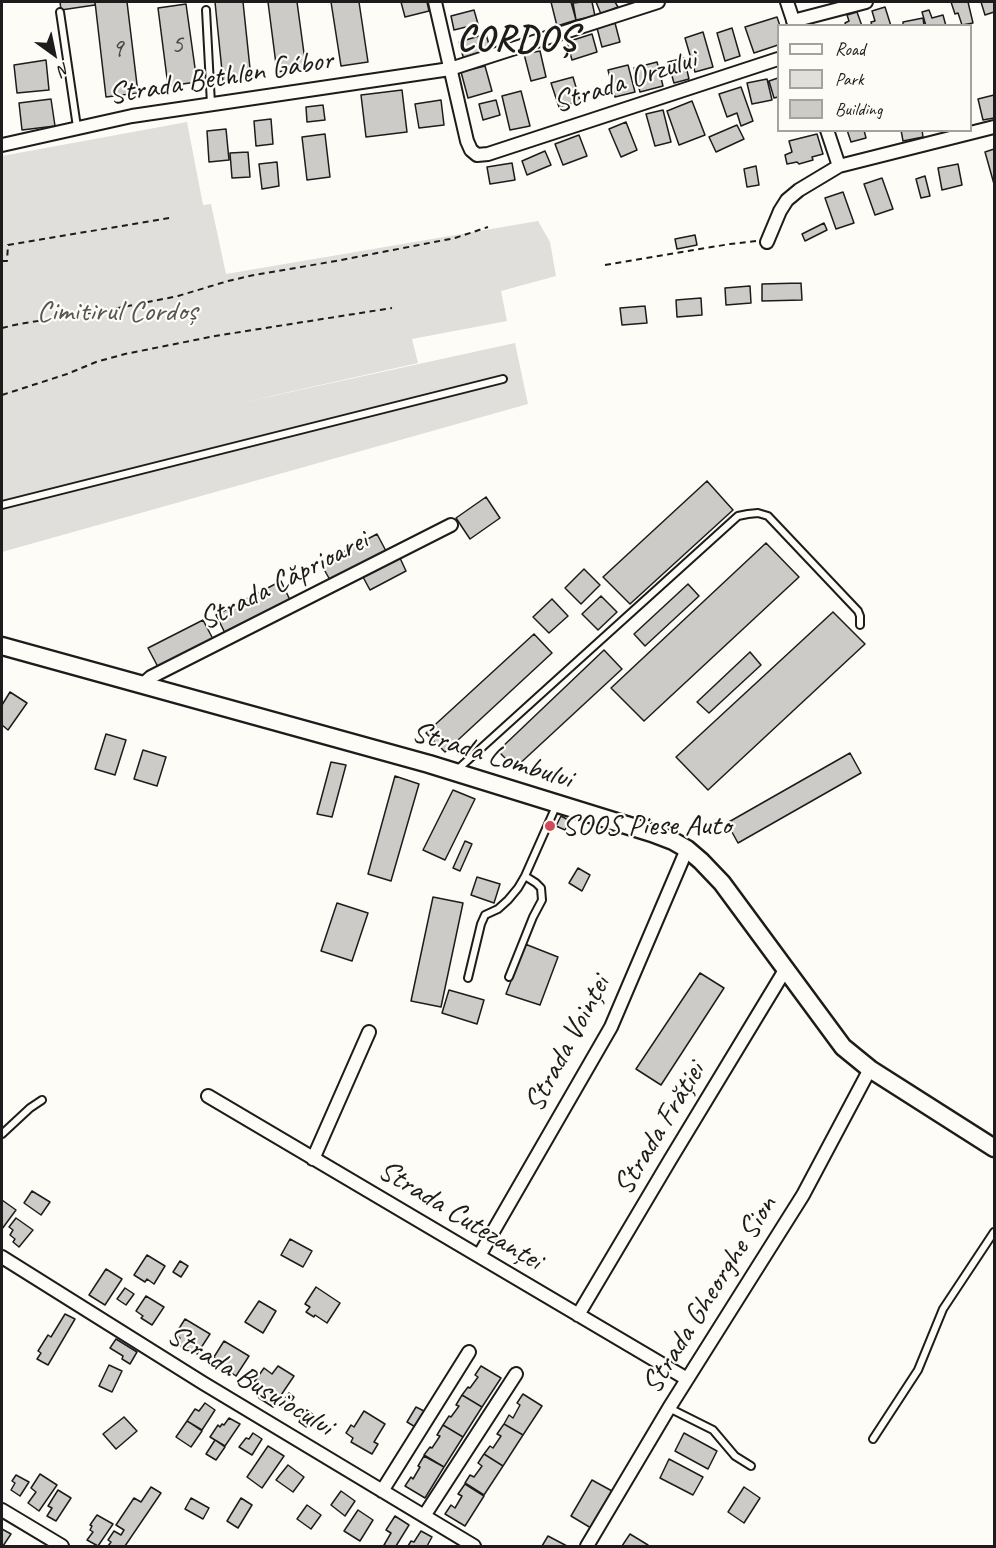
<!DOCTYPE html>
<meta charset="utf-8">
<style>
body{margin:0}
#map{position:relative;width:996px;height:1548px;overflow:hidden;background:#fdfcf7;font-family:Caveat,sans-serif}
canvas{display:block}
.frame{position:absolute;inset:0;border:3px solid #1c1c1c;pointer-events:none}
.legend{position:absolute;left:777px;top:24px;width:195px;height:108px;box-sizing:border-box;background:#fdfcf7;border:2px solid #a3a29f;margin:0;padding:8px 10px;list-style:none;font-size:18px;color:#1c1c1c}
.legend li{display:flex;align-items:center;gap:12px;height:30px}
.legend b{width:30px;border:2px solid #a3a29f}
.north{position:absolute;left:24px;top:24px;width:60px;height:60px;-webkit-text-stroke:4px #fdfcf7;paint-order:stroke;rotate:147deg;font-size:16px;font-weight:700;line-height:24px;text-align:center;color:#1c1c1c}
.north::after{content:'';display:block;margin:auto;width:21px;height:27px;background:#1c1c1c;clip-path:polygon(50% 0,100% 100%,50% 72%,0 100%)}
</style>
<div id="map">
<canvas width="996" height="1548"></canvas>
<div class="frame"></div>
<ul class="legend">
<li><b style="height:8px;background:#fdfcf7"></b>Road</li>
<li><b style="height:16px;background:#e0dfdb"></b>Park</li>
<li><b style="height:16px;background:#cccbc8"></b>Building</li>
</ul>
<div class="north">N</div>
</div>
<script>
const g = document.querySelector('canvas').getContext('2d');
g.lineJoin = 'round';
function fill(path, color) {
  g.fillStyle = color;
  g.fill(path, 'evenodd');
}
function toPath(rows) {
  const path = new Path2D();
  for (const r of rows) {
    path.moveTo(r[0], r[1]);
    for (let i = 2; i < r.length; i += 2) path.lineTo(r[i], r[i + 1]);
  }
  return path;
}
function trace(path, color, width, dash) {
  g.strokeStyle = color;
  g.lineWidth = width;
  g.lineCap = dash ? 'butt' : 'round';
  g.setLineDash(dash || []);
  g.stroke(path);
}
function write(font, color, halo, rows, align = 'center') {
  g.font = font + ' Caveat,sans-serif';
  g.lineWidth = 4.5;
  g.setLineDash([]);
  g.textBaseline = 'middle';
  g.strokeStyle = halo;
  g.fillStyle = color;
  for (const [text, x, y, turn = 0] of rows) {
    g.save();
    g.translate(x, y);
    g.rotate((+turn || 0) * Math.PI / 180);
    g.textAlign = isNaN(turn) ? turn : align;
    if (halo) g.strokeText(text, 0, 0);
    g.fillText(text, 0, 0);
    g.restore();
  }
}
fill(toPath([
 [187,122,203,205,211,204,226,274,538,221,550,242,556,276,501,291,507,321,412,339,418,363,231,405,515,343,528,404,2,552,2,156]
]), '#e0dfdb');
const building = toPath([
 [60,2,95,2,95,5,61,10,60,2],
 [95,2,127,2,138,93,106,97,95,2],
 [215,2,243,2,251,78,223,81,215,2],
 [268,2,297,2,306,68,277,72,268,2],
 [331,2,359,2,368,62,341,66,331,2],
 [401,2,427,2,429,11,405,17,401,2],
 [551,2,571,2,576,20,557,26,551,2],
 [582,2,592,2,595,16,576,20,573,3,582,2],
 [596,2,615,2,618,7,601,14,596,2],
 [951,2,968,2,973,23,962,25,958,13,955,14,951,2],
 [981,2,994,2,994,12,985,15,981,2],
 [186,4,197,82,168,86,158,8,186,4],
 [885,7,891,26,872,26,871,22,875,21,872,11,885,7],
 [474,10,478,24,454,30,451,16,474,10],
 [929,10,932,18,943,15,946,26,926,26,922,12,929,10],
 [857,12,862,26,846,26,845,23,849,21,847,15,857,12],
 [777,17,780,26,778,26,778,45,754,53,745,27,777,17],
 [923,18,924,26,903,26,903,22,923,18],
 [615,23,620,42,602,47,597,28,615,23],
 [732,28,740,56,725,61,717,33,732,28],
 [703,32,713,67,695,72,685,38,703,32],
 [486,34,491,52,464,60,459,42,486,34],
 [592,34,597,52,572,60,567,42,592,34],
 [540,51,546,77,531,81,524,54,540,51],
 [684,58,689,79,674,83,668,62,684,58],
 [46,60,49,90,17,93,14,65,46,60],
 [657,62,663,86,640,92,634,68,657,62],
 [628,65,635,92,615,97,608,70,628,65],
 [485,66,492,91,468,98,461,72,485,66],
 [573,77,580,101,559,107,551,83,573,77],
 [778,78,778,97,774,98,769,81,778,78],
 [767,79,772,100,752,104,747,83,767,79],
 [741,87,753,121,741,126,737,113,727,117,719,94,741,87],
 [402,90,407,132,366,137,361,95,402,90],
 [521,91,530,126,510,130,502,96,521,91],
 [994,95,994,118,983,120,978,99,994,95],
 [51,99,55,126,22,130,19,103,51,99],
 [441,100,444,125,419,128,415,104,441,100],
 [496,100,500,115,483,120,479,104,496,100],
 [692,101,705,135,679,145,667,111,692,101],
 [323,105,325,120,307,122,306,107,323,105],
 [663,110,671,142,655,146,646,114,663,110],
 [271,119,273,144,256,146,254,121,271,119],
 [626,122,637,150,621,157,609,129,626,122],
 [737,125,744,139,716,152,709,137,737,125],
 [226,129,229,160,209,162,207,131,226,129],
 [847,130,864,130,866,138,851,142,847,130],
 [901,130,922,130,923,137,903,141,901,130],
 [325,134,330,177,307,180,302,137,325,134],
 [817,134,823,154,812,157,813,160,799,164,797,162,787,164,785,155,792,152,789,141,817,134],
 [579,135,587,156,563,165,555,144,579,135],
 [994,149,994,184,985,152,994,149],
 [545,151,551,165,527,175,522,161,545,151],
 [248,152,250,177,232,178,230,153,248,152],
 [277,162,279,186,262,189,259,164,277,162],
 [512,163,515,180,490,184,487,167,512,163],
 [958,164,962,185,942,190,938,168,958,164],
 [756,166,759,185,747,187,744,169,756,166],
 [925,176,930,196,921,198,916,179,925,176],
 [882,178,893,209,875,215,864,184,882,178],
 [843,192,854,223,836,229,825,198,843,192],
 [824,223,827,230,805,241,802,234,824,223],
 [695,235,697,245,677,249,675,239,695,235],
 [801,283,802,300,762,301,762,284,801,283],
 [750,286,751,303,726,305,725,288,750,286],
 [701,298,702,315,677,317,676,300,701,298],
 [645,306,647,323,622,325,620,308,645,306],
 [707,481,733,510,630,604,603,577,707,481],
 [486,497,500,518,470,539,456,518,486,497],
 [377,534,386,551,330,580,321,564,377,534],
 [766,543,799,577,644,721,611,688,766,543],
 [400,558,406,571,370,590,363,577,400,558],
 [584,569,600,585,581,604,565,588,584,569],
 [281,581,290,600,225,633,216,615,281,581],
 [688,584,699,596,645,646,634,634,688,584],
 [601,596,617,612,598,630,582,614,601,596],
 [552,599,568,616,549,633,533,617,552,599],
 [833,612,865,644,708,790,676,757,833,612],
 [203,620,213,639,158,667,148,648,203,620],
 [534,634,552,653,445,752,426,733,534,634],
 [604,650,622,669,515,768,498,751,604,650],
 [750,652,761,665,709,713,697,702,750,652],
 [10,692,27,703,8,730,2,725,2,705,10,692],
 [106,734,126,740,115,775,95,769,106,734],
 [143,750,166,757,157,786,134,779,143,750],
 [850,753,861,773,738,843,727,823,850,753],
 [331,762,346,765,332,817,317,814,331,762],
 [395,776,419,784,391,881,368,874,395,776],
 [453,790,475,799,445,860,423,850,453,790],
 [561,816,570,821,565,830,556,826,561,816],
 [465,841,472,844,460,871,453,868,465,841],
 [578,868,590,875,582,891,569,883,578,868],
 [477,877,500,884,494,903,471,895,477,877],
 [433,897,463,903,441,1007,411,1001,433,897],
 [337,903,368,913,352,961,321,951,337,903],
 [525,944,558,957,540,1005,506,994,525,944],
 [700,973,724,988,661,1085,636,1069,700,973],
 [449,990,484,1000,477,1024,442,1013,449,990],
 [32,1191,50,1202,41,1215,24,1203,32,1191],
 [2,1200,16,1210,2,1229,2,1200],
 [16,1218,33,1230,19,1247,13,1242,15,1239,10,1235,13,1230,9,1227,16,1218],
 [290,1239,312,1251,303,1267,281,1255,290,1239],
 [147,1255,165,1266,154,1284,147,1279,145,1282,134,1275,147,1255],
 [180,1261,188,1266,181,1277,173,1272,180,1261],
 [106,1269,122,1279,105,1305,89,1295,106,1269],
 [316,1287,340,1303,327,1323,315,1315,314,1317,306,1312,310,1307,305,1304,316,1287],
 [125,1288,134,1294,126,1305,117,1299,125,1288],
 [146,1296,164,1307,152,1325,141,1318,143,1316,136,1311,146,1296],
 [259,1301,276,1311,263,1333,245,1322,259,1301],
 [65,1314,75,1319,48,1365,37,1359,41,1353,38,1351,48,1335,51,1337,65,1314],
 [185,1319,210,1334,197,1354,185,1346,184,1348,176,1344,180,1338,175,1335,185,1319],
 [116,1339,137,1352,130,1364,122,1359,123,1356,110,1348,116,1339],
 [224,1341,249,1356,236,1376,224,1368,222,1370,215,1366,218,1360,214,1357,224,1341],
 [109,1365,122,1371,112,1392,99,1386,109,1365],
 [278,1366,294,1376,273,1407,259,1398,263,1392,252,1385,264,1368,272,1374,278,1366],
 [481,1366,501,1378,482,1407,462,1395,468,1387,470,1388,478,1377,475,1375,481,1366],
 [289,1393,294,1397,286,1410,280,1406,289,1393],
 [523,1394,542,1406,523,1435,504,1424,509,1415,513,1418,520,1405,517,1403,523,1394],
 [462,1395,482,1407,463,1437,443,1425,449,1416,451,1417,459,1406,456,1405,462,1395],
 [205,1403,215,1410,202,1430,187,1421,195,1409,199,1411,205,1403],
 [416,1407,426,1412,417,1428,407,1422,416,1407],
 [307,1410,314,1415,306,1427,299,1422,307,1410],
 [364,1411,385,1424,374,1442,378,1444,372,1454,351,1442,353,1438,346,1433,351,1425,354,1427,364,1411],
 [124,1417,137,1431,116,1449,103,1434,124,1417],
 [229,1418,240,1424,225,1446,210,1437,218,1425,220,1427,222,1424,224,1425,229,1418],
 [187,1421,202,1431,191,1447,176,1437,187,1421],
 [504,1424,523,1435,503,1466,484,1454,490,1446,493,1448,501,1436,497,1434,504,1424],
 [443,1425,463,1437,444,1467,424,1455,430,1447,432,1448,440,1436,437,1435,443,1425],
 [253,1433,262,1439,252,1455,239,1447,246,1438,249,1439,253,1433],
 [684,1433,717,1451,708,1469,675,1451,684,1433],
 [215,1440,225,1447,216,1460,206,1454,215,1440],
 [268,1446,284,1456,262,1488,247,1477,268,1446],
 [484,1454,503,1466,484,1495,465,1483,470,1475,474,1477,482,1466,478,1463,484,1454],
 [424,1456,444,1467,425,1498,405,1486,411,1477,413,1479,420,1467,418,1466,424,1456],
 [669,1459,703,1477,693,1495,660,1478,669,1459],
 [288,1465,304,1477,293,1492,276,1480,288,1465],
 [40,1474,57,1485,39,1511,28,1503,36,1492,31,1488,40,1474],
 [16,1475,29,1482,20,1496,11,1490,15,1483,12,1481,16,1475],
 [592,1480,612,1491,591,1528,571,1516,592,1480],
 [465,1484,484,1496,465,1526,445,1514,451,1505,455,1508,462,1496,458,1494,465,1484],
 [151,1487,161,1493,125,1546,108,1546,111,1542,108,1540,114,1531,121,1535,124,1530,116,1525,134,1498,141,1502,151,1487],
 [744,1487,760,1498,744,1523,728,1512,744,1487],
 [58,1490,71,1498,56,1521,47,1516,52,1508,48,1506,58,1490],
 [341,1491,355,1501,345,1516,331,1505,341,1491],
 [191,1498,209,1508,203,1519,185,1509,191,1498],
 [241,1498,252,1505,238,1528,227,1521,241,1498],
 [307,1505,321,1515,311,1529,297,1519,307,1505],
 [358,1510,373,1520,360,1541,344,1531,358,1510],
 [97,1515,113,1524,98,1546,87,1540,93,1532,90,1530,92,1526,90,1525,97,1515],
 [395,1516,409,1525,396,1546,387,1546,384,1545,391,1533,386,1530,395,1516],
 [2,1529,11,1534,3,1546,2,1546,2,1529],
 [421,1531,432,1537,427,1546,408,1546,411,1541,414,1542,421,1531],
 [630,1534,648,1545,647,1546,622,1546,630,1534],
 [548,1536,567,1546,542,1546,548,1536]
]);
fill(building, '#cccbc8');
trace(building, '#1c1c1c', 1.5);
const lane = toPath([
 [206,10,211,104],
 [60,12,77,127],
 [2,505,503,379],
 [458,769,738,516,748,514,758,513,768,516,858,611,860,616,860,625],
 [509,977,533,917,542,900,541,888,536,883,525,876,557,804],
 [468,978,481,924,485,915,498,909,508,900,518,888,525,876],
 [2,1134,30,1108,42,1100],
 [669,1408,713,1430,735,1456,751,1466],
 [873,1439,918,1370,943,1309,994,1232]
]);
const street = toPath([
 [435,2,467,141,471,150,477,155,488,154,778,59],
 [787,2,795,26],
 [793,21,866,2],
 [827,130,839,166],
 [2,145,132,116,450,69,658,2],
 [767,242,780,211,787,200,799,190,839,166,994,127],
 [142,685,151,677,451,525],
 [208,1096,687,1379],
 [313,1159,369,1032],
 [479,1256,611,1027,687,849],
 [2,1257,203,1383,474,1546],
 [578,1315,670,1160,785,970],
 [382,1491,469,1352],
 [2,1510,62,1546],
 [424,1516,516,1374],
 [587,1546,669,1408,803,1195,870,1069]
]);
const secondary = toPath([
 [2,646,429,764,652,833,673,841,687,849,701,861,722,883,843,1047,870,1069,994,1148]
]);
trace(lane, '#1c1c1c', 10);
trace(street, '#1c1c1c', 16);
trace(secondary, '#1c1c1c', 21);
trace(toPath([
 [2,261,7,261,8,245,169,218],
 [605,265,730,244,756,241],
 [2,328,19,324,108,310,178,296,228,281,254,275,336,261,455,238,488,227],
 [2,395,67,374,96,362,125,354,215,336,392,308]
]), '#1c1c1c', 2, [6, 4.5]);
trace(lane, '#fdfcf7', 6);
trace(street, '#fdfcf7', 12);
trace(secondary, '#fdfcf7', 16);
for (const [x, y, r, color] of [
 [550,826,6,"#d1495b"]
]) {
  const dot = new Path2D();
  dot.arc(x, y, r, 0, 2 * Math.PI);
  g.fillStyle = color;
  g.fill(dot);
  trace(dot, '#fdfcf7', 2);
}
write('27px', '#484847', null, [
 ["5",177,45],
 ["9",117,49]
]);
write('30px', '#1c1c1c', '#fdfcf7', [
 ["Strada Bethlen Gábor",221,78,-9],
 ["Strada Orzului",625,82,-18],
 ["Strada Căprioarei",284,581,-27],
 ["Strada Lombului",492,756,17],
 ["Strada Voinței",568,1044,-62],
 ["Strada Frăției",660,1129,-59],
 ["Strada Cutezanței",460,1216,31],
 ["Strada Gheorghe Sion",710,1295,-58],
 ["Strada Busuiocului",250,1381,31]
]);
write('30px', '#575655', '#fdfcf7', [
 ["Cimitirul Cordoș",117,312]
]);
write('30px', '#1c1c1c', '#fdfcf7', [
 ["SOOS Piese Auto",562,826]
], 'left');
g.letterSpacing = '1.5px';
write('bold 36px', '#1c1c1c', '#fdfcf7', [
 ["CORDOȘ",517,41]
]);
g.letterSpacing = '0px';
</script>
